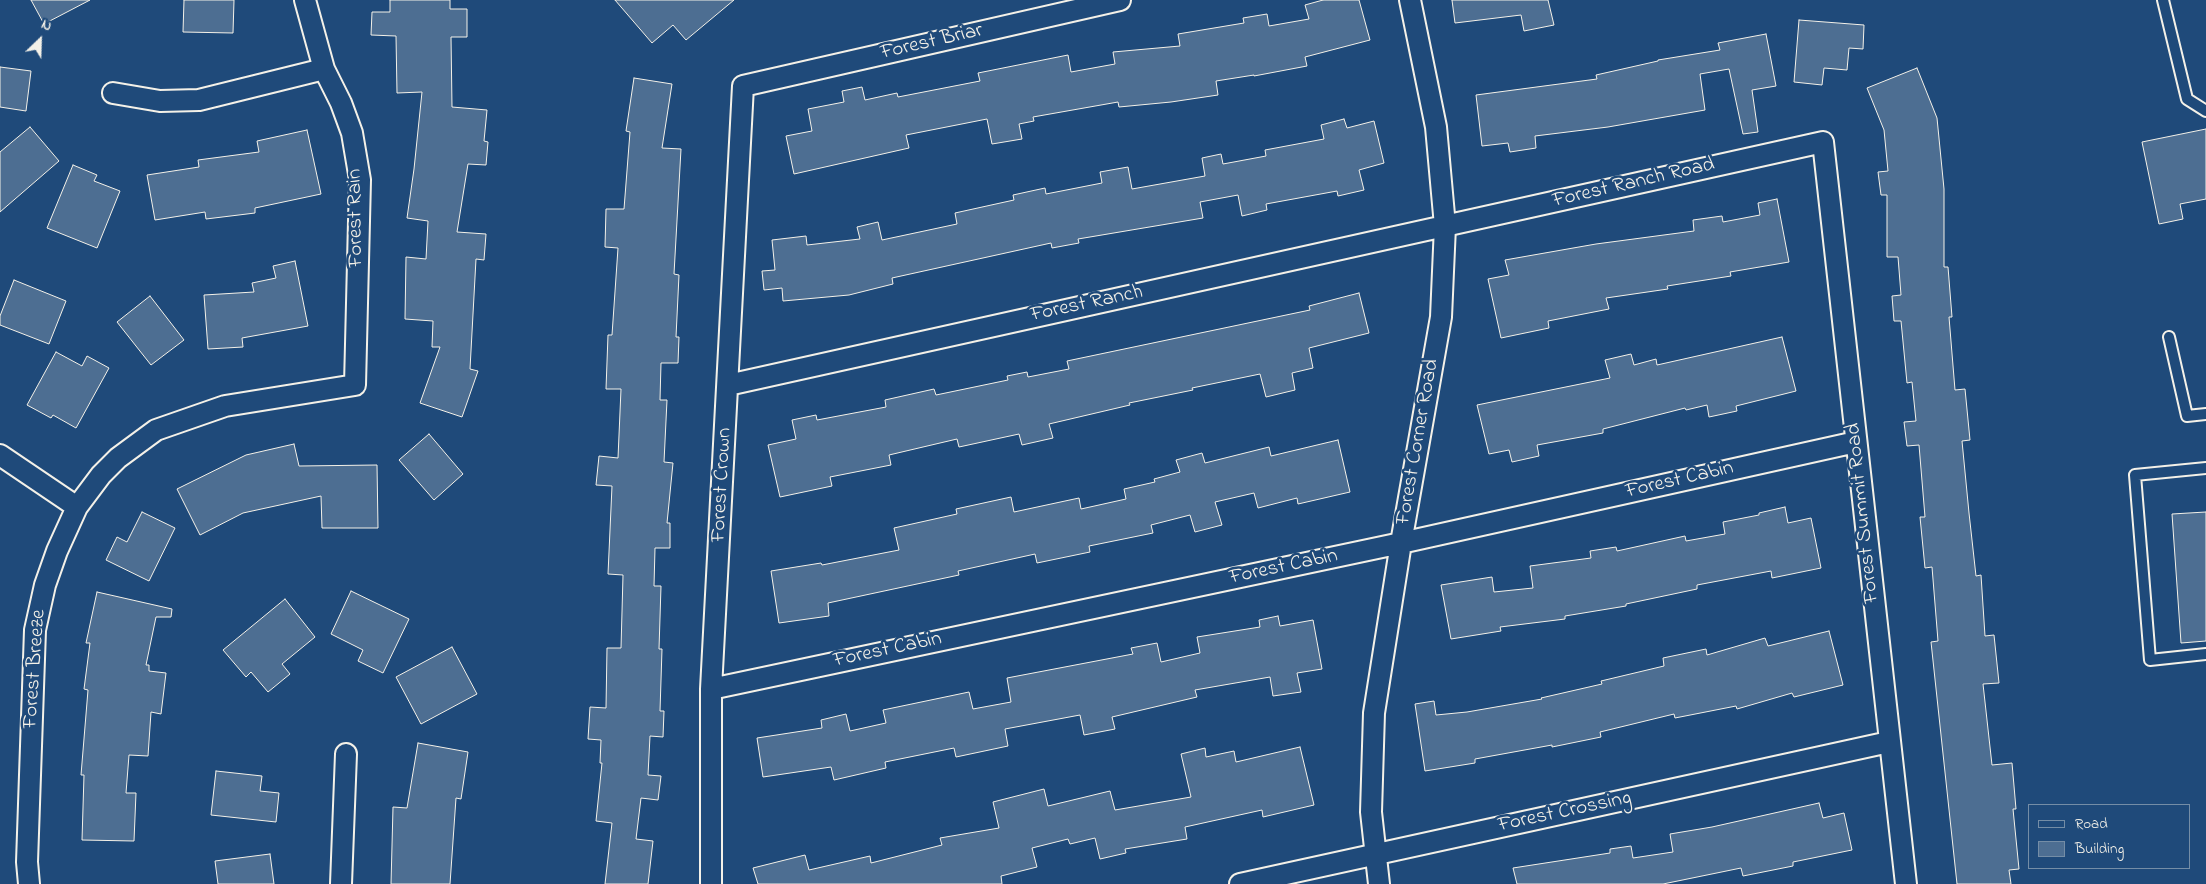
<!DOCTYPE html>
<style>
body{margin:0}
#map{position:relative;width:2206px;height:884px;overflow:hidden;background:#1f4a7a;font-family:"Indie Flower",sans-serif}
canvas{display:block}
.legend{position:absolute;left:2028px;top:804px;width:162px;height:65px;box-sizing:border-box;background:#1f4a7a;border:1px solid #748da6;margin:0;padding:6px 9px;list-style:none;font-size:15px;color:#f4f1e8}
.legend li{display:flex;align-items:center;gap:10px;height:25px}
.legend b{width:25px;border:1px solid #748da6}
.north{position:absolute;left:15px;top:15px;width:50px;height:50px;-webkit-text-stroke:4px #1f4a7a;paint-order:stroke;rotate:24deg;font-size:14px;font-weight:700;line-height:20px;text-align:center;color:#f4f1e8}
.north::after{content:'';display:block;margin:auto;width:18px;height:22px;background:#f4f1e8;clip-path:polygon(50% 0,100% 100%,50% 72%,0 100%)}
</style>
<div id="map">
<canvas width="2206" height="884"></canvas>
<ul class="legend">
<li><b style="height:6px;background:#1f4a7a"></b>Road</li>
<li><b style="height:14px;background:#4d6e92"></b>Building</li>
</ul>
<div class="north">N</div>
</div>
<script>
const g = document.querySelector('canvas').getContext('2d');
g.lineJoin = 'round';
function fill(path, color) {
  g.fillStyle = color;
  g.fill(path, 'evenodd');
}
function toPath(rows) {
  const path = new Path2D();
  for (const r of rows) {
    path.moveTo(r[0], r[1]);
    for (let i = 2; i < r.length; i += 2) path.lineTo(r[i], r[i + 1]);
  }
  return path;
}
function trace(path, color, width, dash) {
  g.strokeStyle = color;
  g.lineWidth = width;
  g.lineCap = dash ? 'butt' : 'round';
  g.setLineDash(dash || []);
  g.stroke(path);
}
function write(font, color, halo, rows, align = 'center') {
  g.font = font + ' "Indie Flower",sans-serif';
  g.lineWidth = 5;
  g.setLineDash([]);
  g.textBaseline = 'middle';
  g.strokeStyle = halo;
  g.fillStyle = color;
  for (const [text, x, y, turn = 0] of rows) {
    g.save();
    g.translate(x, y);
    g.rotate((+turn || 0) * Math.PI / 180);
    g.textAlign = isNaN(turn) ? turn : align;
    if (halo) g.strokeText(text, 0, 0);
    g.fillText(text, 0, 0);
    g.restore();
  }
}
const building = toPath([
 [31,0,90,0,44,24,31,0],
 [184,0,234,0,233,33,183,32,184,0],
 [390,0,450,0,450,9,467,9,467,37,451,37,452,107,487,110,484,141,488,142,486,165,468,164,457,232,486,234,484,260,476,259,470,369,478,371,462,417,420,403,440,347,432,347,433,321,405,319,406,257,426,259,428,221,407,218,414,169,422,92,397,93,396,36,371,35,372,12,390,12,390,0],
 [615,0,734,0,686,40,673,25,652,43,615,0],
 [1323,0,1359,0,1370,40,1305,57,1307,66,1254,76,1254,75,1216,81,1218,95,1171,102,1119,107,1118,102,1033,117,1034,121,1019,124,1022,139,992,144,987,119,906,135,909,148,794,174,786,136,812,131,808,109,844,102,842,91,862,87,865,100,897,93,898,97,980,81,978,73,1068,55,1071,72,1115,64,1113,52,1180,46,1178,34,1244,23,1243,18,1267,14,1269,26,1309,19,1305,5,1323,0],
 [1452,0,1548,0,1554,25,1524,31,1521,15,1455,23,1452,0],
 [1799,20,1864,25,1863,49,1849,48,1847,70,1824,68,1822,85,1794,82,1799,20],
 [1766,34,1776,86,1752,90,1758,132,1743,134,1729,69,1700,74,1705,110,1608,127,1535,136,1536,148,1510,152,1508,143,1482,146,1476,95,1597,79,1596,75,1658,61,1658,60,1720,50,1718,43,1766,34],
 [0,67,31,71,26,111,0,107,0,67],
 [1917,68,1937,118,1944,189,1944,267,1948,267,1952,317,1949,317,1955,390,1965,389,1970,440,1962,441,1969,513,1976,576,1981,575,1985,636,1994,635,1999,683,1983,684,1992,765,2012,763,2016,809,2013,809,2019,869,2009,870,2011,884,1957,884,1931,642,1938,641,1932,567,1925,568,1920,517,1925,517,1919,445,1907,446,1904,422,1916,421,1912,382,1907,383,1901,321,1894,321,1892,296,1901,295,1898,257,1887,257,1887,195,1881,195,1878,172,1888,171,1884,130,1867,88,1917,68],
 [634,78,672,84,662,148,681,149,674,274,679,275,676,337,679,337,678,363,661,363,660,400,667,400,664,462,673,463,667,523,670,523,670,548,655,548,654,586,661,586,659,649,662,649,660,711,664,711,663,737,650,736,648,775,661,776,658,800,641,798,636,839,653,841,648,884,605,884,612,823,596,821,602,763,600,763,601,740,588,739,590,707,606,708,607,648,621,648,623,575,608,574,612,486,596,485,599,456,618,458,621,389,606,389,608,335,612,335,618,248,605,247,606,209,624,209,630,132,626,131,634,78],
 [1344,119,1347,128,1374,121,1384,163,1359,170,1364,190,1338,196,1337,191,1266,204,1267,210,1242,216,1238,195,1200,202,1203,218,1078,239,1079,243,1052,248,1051,243,892,278,893,284,849,295,783,301,782,288,764,290,762,271,775,270,772,240,806,236,807,245,860,239,857,227,878,222,882,240,957,224,955,213,1014,200,1013,195,1045,188,1046,194,1102,183,1100,172,1128,167,1132,189,1205,176,1202,158,1221,154,1223,164,1266,156,1265,150,1324,139,1321,125,1344,119],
 [30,127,59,161,0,212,0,152,30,127],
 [2206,129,2206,199,2180,204,2183,219,2159,224,2142,142,2206,129],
 [307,130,321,194,255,208,255,213,206,219,205,212,155,220,147,175,199,167,198,160,259,152,257,141,307,130],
 [73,165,97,175,94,181,120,191,97,248,47,228,73,165],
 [1777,199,1789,262,1730,272,1731,276,1667,286,1668,289,1606,298,1609,309,1548,321,1549,328,1501,338,1488,279,1509,275,1505,260,1596,244,1694,231,1693,220,1722,216,1723,222,1760,215,1758,203,1777,199],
 [295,261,308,326,242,338,243,347,208,349,204,295,254,292,252,283,276,278,273,266,295,261],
 [14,280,66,301,49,344,0,325,0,316,14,280],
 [1359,293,1369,333,1309,348,1313,368,1292,373,1295,390,1266,397,1260,374,1192,388,1193,390,1129,403,1130,405,1049,424,1053,438,1022,445,1019,434,959,447,957,439,889,455,891,465,830,477,832,486,780,497,768,445,796,439,792,420,816,415,817,420,886,407,885,400,934,389,936,395,1008,380,1007,376,1027,372,1028,377,1069,369,1067,361,1310,310,1309,306,1359,293],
 [150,296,184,340,151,365,117,322,150,296],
 [1782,337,1796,391,1736,406,1737,411,1709,417,1707,405,1686,410,1685,408,1603,429,1603,433,1537,445,1539,456,1512,462,1509,450,1489,454,1477,405,1610,378,1605,360,1631,354,1634,365,1656,359,1657,365,1782,337],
 [56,352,82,366,87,356,109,368,76,428,53,415,51,418,27,405,56,352],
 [429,434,463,474,434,500,399,460,429,434],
 [1338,440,1350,492,1298,504,1297,498,1258,508,1254,493,1215,502,1222,525,1195,532,1190,515,1151,525,1153,533,1089,546,1090,552,1037,563,1035,554,958,571,959,575,828,603,829,616,779,623,771,571,821,563,822,565,899,550,894,528,957,514,956,509,1011,497,1014,512,1079,498,1081,509,1126,499,1124,489,1155,482,1154,479,1180,472,1176,460,1202,453,1205,463,1269,447,1271,456,1338,440],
 [294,444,299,466,377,465,378,528,322,528,321,496,243,513,200,535,177,489,246,455,294,444],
 [1785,507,1788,523,1811,518,1821,568,1772,578,1771,571,1697,585,1697,589,1626,604,1626,606,1565,616,1565,619,1500,627,1501,631,1451,639,1441,585,1492,577,1494,592,1533,588,1530,566,1591,558,1590,551,1616,547,1617,551,1685,536,1686,541,1725,534,1723,522,1759,515,1759,513,1785,507],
 [142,512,175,528,149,581,106,560,117,537,127,542,142,512],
 [2206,512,2206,641,2181,643,2172,514,2206,512],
 [351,591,409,619,383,673,358,661,363,650,331,634,351,591],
 [97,592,172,609,171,617,156,617,146,665,149,665,149,671,166,673,161,714,151,712,148,756,129,755,126,793,136,793,134,841,82,840,84,775,81,775,88,690,84,689,90,643,86,643,97,592],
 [285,599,315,637,282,664,290,674,268,692,251,672,246,677,223,650,285,599],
 [1278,616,1280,626,1313,620,1322,669,1297,673,1301,692,1273,696,1270,677,1195,690,1197,697,1112,717,1115,729,1084,735,1080,715,1005,729,1008,746,956,757,954,748,885,762,886,768,834,780,831,767,763,777,757,738,822,728,821,720,846,714,850,731,886,723,883,710,969,692,973,709,1011,702,1007,678,1133,654,1131,648,1157,643,1161,662,1200,653,1197,637,1260,627,1259,620,1278,616],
 [1829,631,1843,685,1794,697,1792,693,1737,709,1736,706,1675,718,1674,714,1600,732,1601,737,1552,747,1552,745,1475,759,1475,763,1425,771,1415,704,1434,701,1436,715,1467,712,1542,699,1541,698,1602,684,1601,681,1664,666,1663,658,1706,649,1707,655,1765,638,1768,646,1829,631],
 [452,647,477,694,421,724,396,677,452,647],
 [418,743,468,752,461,799,456,798,450,884,391,884,393,807,407,808,418,743],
 [1300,747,1314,805,1263,817,1262,810,1185,827,1187,839,1125,849,1126,853,1100,859,1095,838,1070,844,1068,839,1032,848,1037,867,1001,876,1002,884,758,884,753,868,805,855,809,870,870,856,871,863,942,845,940,838,999,828,993,802,1044,789,1048,806,1110,791,1115,810,1191,797,1181,754,1205,748,1206,757,1234,751,1236,762,1300,747],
 [216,771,262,776,260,791,279,793,276,822,211,815,216,771],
 [1819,803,1823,818,1844,813,1852,850,1793,862,1793,866,1743,876,1741,868,1663,884,1517,884,1513,868,1610,853,1610,849,1631,846,1633,858,1673,852,1670,834,1712,827,1819,803],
 [270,854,274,884,218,884,215,861,270,854]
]);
fill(building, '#4d6e92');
trace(building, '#f4f1e8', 1);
const service = toPath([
 [2163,0,2187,99,2206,111],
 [2169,337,2187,416,2206,414],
 [2206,468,2135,475,2150,660,2206,654]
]);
const minor = toPath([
 [113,93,160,101,199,100,324,69],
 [728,385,1823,142,1906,884],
 [0,455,77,507],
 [711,689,1401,543,1856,442],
 [29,884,27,862,35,630,45,585,57,551,77,507,101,475,118,458,156,430,225,406,355,385,360,180,352,133,341,103,324,69,305,0],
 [341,884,346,754],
 [711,884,711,689,743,86,1120,0],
 [1240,884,1889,742],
 [1379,884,1371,812,1374,713,1401,543,1441,317,1445,226,1436,127,1410,0]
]);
trace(service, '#f4f1e8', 14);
trace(minor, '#f4f1e8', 24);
trace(service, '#1f4a7a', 10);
trace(minor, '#1f4a7a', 20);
write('21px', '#f4f1e8', '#1f4a7a', [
 ["Forest Briar",932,43,-13],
 ["Forest Ranch Road",1634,184,-13],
 ["Forest Rain",357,218,-91],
 ["Forest Ranch",1087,305,-12],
 ["Forest Corner Road",1419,442,-80],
 ["Forest Cabin",1680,481,-13],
 ["Forest Crown",723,485,-87],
 ["Forest Summit Road",1864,513,-96],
 ["Forest Cabin",1284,568,-12],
 ["Forest Cabin",888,651,-12],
 ["Forest Breeze",36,669,-86],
 ["Forest Crossing",1565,813,-12]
]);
</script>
